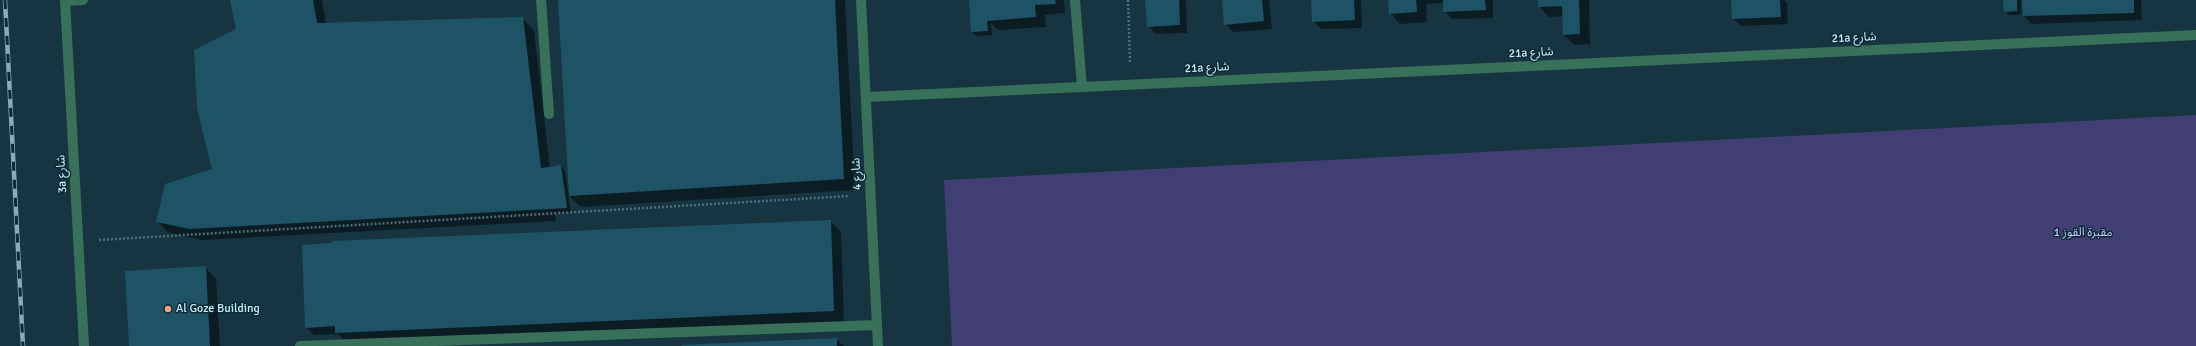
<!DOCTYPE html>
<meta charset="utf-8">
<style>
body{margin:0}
canvas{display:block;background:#163541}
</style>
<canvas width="2196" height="346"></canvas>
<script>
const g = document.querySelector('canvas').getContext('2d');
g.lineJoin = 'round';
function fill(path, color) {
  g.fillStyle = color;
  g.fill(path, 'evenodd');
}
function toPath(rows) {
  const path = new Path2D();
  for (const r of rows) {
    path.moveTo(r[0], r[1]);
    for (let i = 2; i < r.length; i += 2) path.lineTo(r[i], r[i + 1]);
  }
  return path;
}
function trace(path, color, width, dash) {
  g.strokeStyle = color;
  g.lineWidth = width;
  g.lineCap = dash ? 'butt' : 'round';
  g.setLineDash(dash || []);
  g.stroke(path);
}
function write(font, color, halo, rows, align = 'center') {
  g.font = font + ' Signika,"Noto Sans Arabic",sans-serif';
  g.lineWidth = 3;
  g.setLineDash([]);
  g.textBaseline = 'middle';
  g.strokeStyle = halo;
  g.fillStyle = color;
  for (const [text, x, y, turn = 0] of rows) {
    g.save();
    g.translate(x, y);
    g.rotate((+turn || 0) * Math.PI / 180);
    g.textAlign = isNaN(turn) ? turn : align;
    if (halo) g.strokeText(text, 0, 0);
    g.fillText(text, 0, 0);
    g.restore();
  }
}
fill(toPath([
 [2196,115,2196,346,952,346,944,180]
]), '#413e74');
fill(toPath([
 [231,0,322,0,326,24,522,18,534,30,550,168,561,166,565,171,568,192,570,191,559,0,845,0,855,190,581,207,568,195,571,212,555,214,556,221,202,240,169,233,158,222,213,169,237,30],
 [970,0,1064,0,1065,13,1045,15,1046,27,998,30,991,23,992,35,976,36,972,32],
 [1146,0,1186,0,1187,33,1156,34,1148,26],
 [1223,0,1269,0,1272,29,1233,32,1225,24],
 [1312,0,1361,0,1362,28,1321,29,1313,21],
 [1389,0,1493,0,1493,18,1452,19,1444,11,1444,3,1426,4,1427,22,1400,24,1390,13],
 [1539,0,1589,0,1590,44,1574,45,1564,35,1563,16,1549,17,1539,6],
 [1732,0,1784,0,1787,4,1788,24,1741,26,1733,18],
 [2004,0,2021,0,2021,15,2009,15,2005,11],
 [2023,0,2141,0,2142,20,2032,24,2024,16],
 [830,221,841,232,844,322,347,343,338,334,314,335,306,327],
 [205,267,216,279,220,346,130,346],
 [836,339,844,346,677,346]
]), '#0007');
fill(toPath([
 [230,0,313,0,317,23,523,17,541,168,561,165,567,208,190,229,156,222,165,184,212,169,197,108,194,50,236,29],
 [558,0,835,0,844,179,569,196],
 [969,0,1055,0,1056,4,1035,5,1036,17,987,21,988,31,971,32],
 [1145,0,1179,0,1180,25,1147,27],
 [1222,0,1262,0,1264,21,1224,25],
 [1311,0,1354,0,1355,20,1312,22],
 [1388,0,1416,0,1417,12,1389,14],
 [1443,0,1485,0,1486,10,1443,12],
 [1538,0,1579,0,1580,34,1563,35,1562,6,1538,7],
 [1731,0,1780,0,1781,17,1732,19],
 [2003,0,2017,0,2017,11,2004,12],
 [2022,0,2134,0,2134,13,2023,16],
 [831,220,834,311,335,333,335,326,305,328,302,245,332,243,332,241],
 [206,266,210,346,129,346,125,271],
 [837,338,837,346,682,346,682,345]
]), '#1d5365');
trace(toPath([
 [1128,0,1130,63],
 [99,240,850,196]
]), '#4c6d79', 2.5, [2, 2]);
trace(toPath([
 [65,0,84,346],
 [541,0,549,114],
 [861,0,878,346],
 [1075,0,1082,87],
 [65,1,83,0],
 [867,97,2196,35],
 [300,346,877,325]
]), '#387059', 10);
const rail = toPath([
 [5,0,23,346]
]);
trace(rail, '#89abb8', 4.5);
trace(rail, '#0a2b36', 3, [9]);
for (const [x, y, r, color] of [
 [168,309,4,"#f1a17d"]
]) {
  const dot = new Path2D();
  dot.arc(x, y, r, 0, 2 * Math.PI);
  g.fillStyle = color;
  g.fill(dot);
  trace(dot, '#0a2b36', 1.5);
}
write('12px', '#caeefc', '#0a2b36', [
 ["21a شارع",1854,38,-3],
 ["21a شارع",1531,53,-3],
 ["21a شارع",1207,68,-3],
 ["3a شارع",62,174,-93],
 ["شارع 4",857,174,-93]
]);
write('12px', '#c6c7ff', '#0a2b36', [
 ["مقبرة القوز 1",2083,233]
]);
write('12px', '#caeefc', '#0a2b36', [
 ["Al Goze Building",176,309]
], 'left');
</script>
